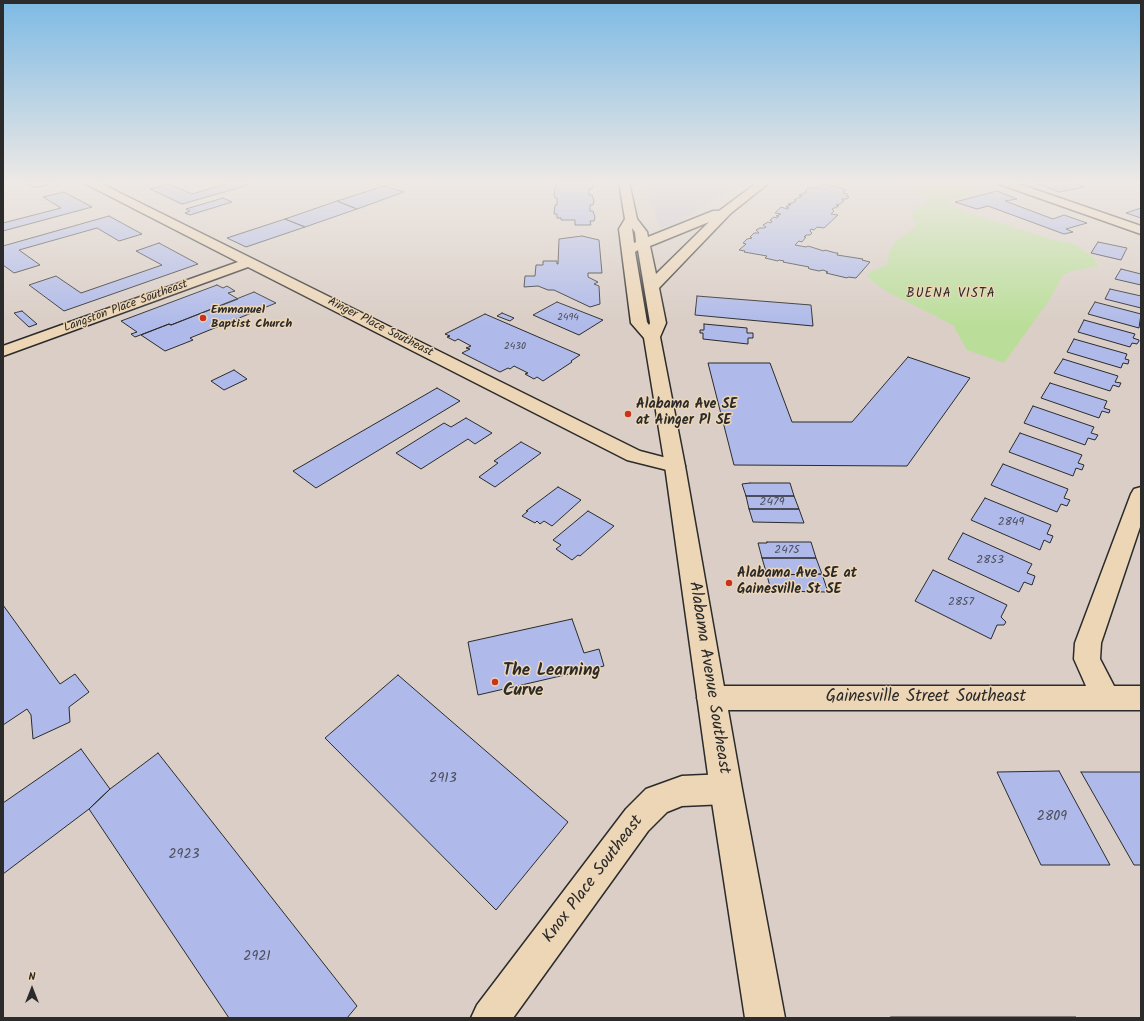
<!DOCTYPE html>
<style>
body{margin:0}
#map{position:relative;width:1144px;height:1021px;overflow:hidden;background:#dacec6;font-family:Kalam,sans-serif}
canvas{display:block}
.frame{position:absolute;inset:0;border:4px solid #2b2b2b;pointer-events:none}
.north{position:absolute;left:12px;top:969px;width:40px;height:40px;-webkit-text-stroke:3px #edd6b6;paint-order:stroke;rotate:0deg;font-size:11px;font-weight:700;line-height:16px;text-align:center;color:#2b2b2b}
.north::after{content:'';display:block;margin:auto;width:14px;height:18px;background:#2b2b2b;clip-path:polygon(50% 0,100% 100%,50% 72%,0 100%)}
</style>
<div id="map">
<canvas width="1144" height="1021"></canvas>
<div class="frame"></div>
<div class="north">N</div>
</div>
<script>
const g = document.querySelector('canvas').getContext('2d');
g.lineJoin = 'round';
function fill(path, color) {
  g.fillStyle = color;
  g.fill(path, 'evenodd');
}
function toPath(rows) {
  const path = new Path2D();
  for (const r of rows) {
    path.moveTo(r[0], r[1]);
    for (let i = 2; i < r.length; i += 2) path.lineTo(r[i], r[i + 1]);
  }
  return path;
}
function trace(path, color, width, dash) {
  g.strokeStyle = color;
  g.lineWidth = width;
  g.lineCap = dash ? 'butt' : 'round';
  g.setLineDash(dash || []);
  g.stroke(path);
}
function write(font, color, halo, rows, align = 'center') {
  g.font = font + ' Kalam,sans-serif';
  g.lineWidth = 3;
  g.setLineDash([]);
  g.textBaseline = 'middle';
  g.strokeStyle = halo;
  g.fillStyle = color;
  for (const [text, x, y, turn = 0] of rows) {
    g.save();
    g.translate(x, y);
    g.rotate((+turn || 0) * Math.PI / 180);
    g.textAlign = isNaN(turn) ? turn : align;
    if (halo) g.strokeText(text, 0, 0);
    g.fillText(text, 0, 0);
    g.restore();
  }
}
fill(toPath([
 [644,182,739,182,721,195,680,222,660,228]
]), '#cdc8d1');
fill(toPath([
 [394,182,435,182,427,187,416,188,401,186],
 [898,182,956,182,972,187,978,191,946,202,955,207,970,213,1053,240,1074,244,1092,256,1099,266,1071,271,1063,275,1050,299,1004,363,967,350,953,325,886,291,871,280,867,275,872,271,886,265,888,261,889,252,896,241,915,227,916,224,911,212,925,204,925,198,922,194]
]), '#bade99');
const building = toPath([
 [25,182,57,182,35,188,25,182],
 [233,182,242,182,249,185,182,204,150,189,169,184,192,194,233,182],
 [556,182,591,182,593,186,592,189,589,189,589,195,592,195,594,201,593,205,590,205,590,211,593,211,595,217,594,221,590,221,591,225,575,225,575,220,561,220,561,218,557,218,557,214,554,214,555,205,557,205,557,198,555,198,554,195,556,182],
 [1034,182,1071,182,1085,187,1059,192,1034,182],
 [823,184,844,189,843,190,846,190,843,193,848,194,846,196,849,197,847,199,842,199,842,200,844,201,840,204,836,205,839,206,832,209,834,211,831,214,838,215,824,228,817,227,814,230,811,229,810,231,812,233,810,235,806,235,804,237,806,237,802,242,799,241,795,245,806,247,808,246,824,251,825,250,836,253,838,253,837,255,863,259,862,260,870,262,856,278,848,277,847,278,826,273,828,272,823,270,819,271,810,269,808,268,809,267,783,262,784,261,779,260,778,261,765,258,767,256,744,252,745,251,739,250,746,244,743,243,747,239,752,238,750,237,754,233,759,233,756,230,760,228,764,228,766,227,763,225,768,222,771,223,772,221,770,220,774,217,777,218,779,216,776,216,781,214,775,213,781,207,787,209,789,208,786,207,787,206,791,205,788,204,795,202,796,201,794,200,802,196,799,195,807,192,805,191,808,188,818,188,823,184],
 [384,186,404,192,357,209,337,201,384,186],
 [997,191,1017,199,1005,201,1053,219,1064,215,1087,223,1066,229,1073,232,1064,234,988,206,977,209,955,202,997,191],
 [64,192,92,207,3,231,3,223,61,208,43,197,64,192],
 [223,198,232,202,190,215,185,213,190,211,186,209,223,198],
 [337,201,357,209,305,227,285,219,337,201],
 [1141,208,1141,218,1126,213,1141,208],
 [109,216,142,234,119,241,97,228,19,250,40,265,14,273,3,265,3,246,109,216],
 [285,219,305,227,246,247,227,238,285,219],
 [582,236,599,240,602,273,588,273,588,277,598,282,594,284,599,286,600,304,590,307,554,290,548,290,538,286,524,287,525,276,535,276,536,265,543,265,543,261,557,261,557,264,558,264,559,239,582,236],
 [1098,242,1127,248,1121,260,1091,253,1098,242],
 [159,243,198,264,64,311,29,285,56,276,81,293,162,265,136,251,159,243],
 [1121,269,1141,274,1141,285,1115,279,1121,269],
 [217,285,223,288,227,286,235,291,228,293,238,299,171,325,169,324,135,337,131,334,137,332,121,321,217,285],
 [1110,289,1141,296,1141,308,1105,299,1110,289],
 [254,292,276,303,190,338,193,340,165,351,141,335,169,324,171,325,254,292],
 [697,296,811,305,813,326,695,315,697,296],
 [557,302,603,320,579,335,533,315,557,302],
 [1095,302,1141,314,1139,328,1088,314,1095,302],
 [22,311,37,324,29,327,14,313,22,311],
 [502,313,514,318,510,321,497,316,502,313],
 [485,314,580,355,571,361,572,362,543,381,537,377,534,379,525,374,528,373,514,366,510,369,508,368,500,372,462,353,470,349,466,348,471,346,458,339,455,341,447,337,450,336,445,334,485,314],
 [1084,320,1135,334,1133,338,1139,340,1139,341,1137,344,1132,343,1130,347,1078,332,1084,320],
 [704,324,747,328,747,333,753,333,753,338,748,338,748,344,703,339,703,333,700,333,700,330,704,330,704,324],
 [1074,339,1127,354,1125,359,1129,360,1128,364,1123,363,1121,368,1067,352,1074,339],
 [908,357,970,378,907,466,734,465,708,363,770,363,792,422,852,422,908,357],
 [1063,359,1118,376,1115,382,1121,383,1119,387,1113,385,1110,391,1054,373,1063,359],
 [234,370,247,379,224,390,211,381,234,370],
 [1050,383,1107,401,1104,408,1110,410,1109,413,1102,411,1099,418,1041,398,1050,383],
 [437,388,460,401,316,488,293,471,437,388],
 [1033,406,1094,427,1091,433,1098,435,1095,440,1088,438,1085,445,1024,423,1033,406],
 [466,418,492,433,475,444,468,439,421,469,396,453,444,423,451,427,466,418],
 [1020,433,1082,455,1078,463,1084,465,1082,470,1076,468,1073,476,1009,452,1020,433],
 [521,442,541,453,495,487,479,477,498,463,494,461,521,442],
 [1003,464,1068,489,1064,498,1070,500,1067,506,1061,504,1057,512,991,485,1003,464],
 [750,483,790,483,794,496,746,496,742,484,750,483],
 [558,487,581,500,552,526,544,521,540,524,537,521,535,523,522,516,528,511,526,511,558,487],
 [746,496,794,496,799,509,749,509,746,496],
 [985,498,1051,525,1047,534,1053,536,1050,543,1044,540,1040,550,971,520,985,498],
 [749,509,799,509,804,523,753,522,749,509],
 [588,511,614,526,580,556,578,555,572,560,556,549,561,545,553,540,588,511],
 [963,533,1032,564,1027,573,1035,576,1032,585,1024,582,1019,592,948,559,963,533],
 [767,542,811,542,816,558,762,558,758,543,767,543,767,542],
 [762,558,816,558,822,574,767,575,762,558],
 [933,570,1007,605,1001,617,1006,622,1004,625,997,625,991,639,915,601,933,570],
 [822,574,828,592,771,591,767,575,822,574],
 [3,605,60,684,75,674,89,692,69,707,70,722,33,739,31,715,27,709,3,725,3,605],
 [572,619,584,653,599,649,604,666,478,695,468,642,572,619],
 [398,675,568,822,496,910,325,738,398,675],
 [81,749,110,789,89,809,3,874,3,803,81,749],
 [158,753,357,1006,347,1018,229,1018,89,809,110,789,158,753],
 [1059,771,1110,865,1041,865,997,772,1059,771],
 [1081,772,1141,772,1141,865,1134,865,1081,772],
 [891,1017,1076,1017,1077,1018,892,1018,891,1017]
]);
fill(building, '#afbaea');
trace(building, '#2b2b2b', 1);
const street = toPath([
 [85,182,98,182,640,451,682,462,685,466,682,470,675,472,627,460,248,267,3,356,3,346,238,262,86,184,85,182],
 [1141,487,1141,524,1101,643,1100,659,1114,686,1141,686,1141,710,711,710,701,707,697,698,701,689,711,686,1086,686,1074,659,1075,643,1131,494,1134,489,1141,487],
 [726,774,737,778,741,789,737,800,726,804,682,806,667,812,648,831,513,1018,471,1018,477,1005,626,809,646,789,682,776,726,774]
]);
const secondary = toPath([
 [619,182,629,182,637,219,647,232,648,237,713,211,719,211,758,182,770,182,731,213,659,288,666,323,660,337,685,466,742,789,785,1018,745,1018,710,789,665,466,644,338,631,323,619,229,625,219,619,182],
 [709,222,656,274,650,246,709,222],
 [632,228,635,232,636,242,634,243,632,228],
 [638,250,650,323,649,325,647,322,635,252,638,250],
 [998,182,1013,182,1141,226,1141,234,999,184,998,182]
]);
trace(street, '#2b2b2b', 3);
trace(secondary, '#2b2b2b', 3);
fill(street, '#edd6b6');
fill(secondary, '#edd6b6');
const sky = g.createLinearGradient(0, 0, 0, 325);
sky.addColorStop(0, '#7dbae4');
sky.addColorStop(0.56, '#eee9e5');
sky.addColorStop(1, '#eee9e500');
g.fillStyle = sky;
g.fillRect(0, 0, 1144, 325);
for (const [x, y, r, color] of [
 [203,318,4,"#c8321e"],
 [628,414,4,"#c8321e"],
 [729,583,4,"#c8321e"],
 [495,682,4,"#c8321e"]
]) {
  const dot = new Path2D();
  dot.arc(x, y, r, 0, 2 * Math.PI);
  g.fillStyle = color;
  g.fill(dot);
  trace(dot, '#edd6b6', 1.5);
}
write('10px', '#4c4f5b', null, [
 ["2494",568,318],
 ["2430",515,347]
]);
write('12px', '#2b2b2b', '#edd6b6', [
 ["Langston Place Southeast",126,307,-20],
 ["Ainger Place Southeast",380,328,27]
]);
write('bold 12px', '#2b2b2b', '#edd6b6', [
 ["Emmanuel",211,311],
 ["Baptist Church",211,325]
], 'left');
write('12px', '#4c4f5b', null, [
 ["2479",772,503],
 ["2849",1011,523],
 ["2475",787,551],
 ["2853",990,561],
 ["2857",961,603]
]);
g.letterSpacing = '1px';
write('13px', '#2b2b2b', '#edd6b6', [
 ["BUENA VISTA",951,295]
]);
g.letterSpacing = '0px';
write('bold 14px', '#2b2b2b', '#edd6b6', [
 ["Alabama Ave SE",636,406],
 ["at Ainger Pl SE",636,422],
 ["Alabama Ave SE at",737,575],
 ["Gainesville St SE",737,591]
], 'left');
write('14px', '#4c4f5b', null, [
 ["2913",443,780],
 ["2809",1052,818],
 ["2923",184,856],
 ["2921",257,958]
]);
write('bold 17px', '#2b2b2b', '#edd6b6', [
 ["The Learning",503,672],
 ["Curve",503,692]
], 'left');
write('17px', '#2b2b2b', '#edd6b6', [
 ["Alabama Avenue Southeast",708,678,81],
 ["Gainesville Street Southeast",926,698],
 ["Knox Place Southeast",594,880,-53]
]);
</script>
